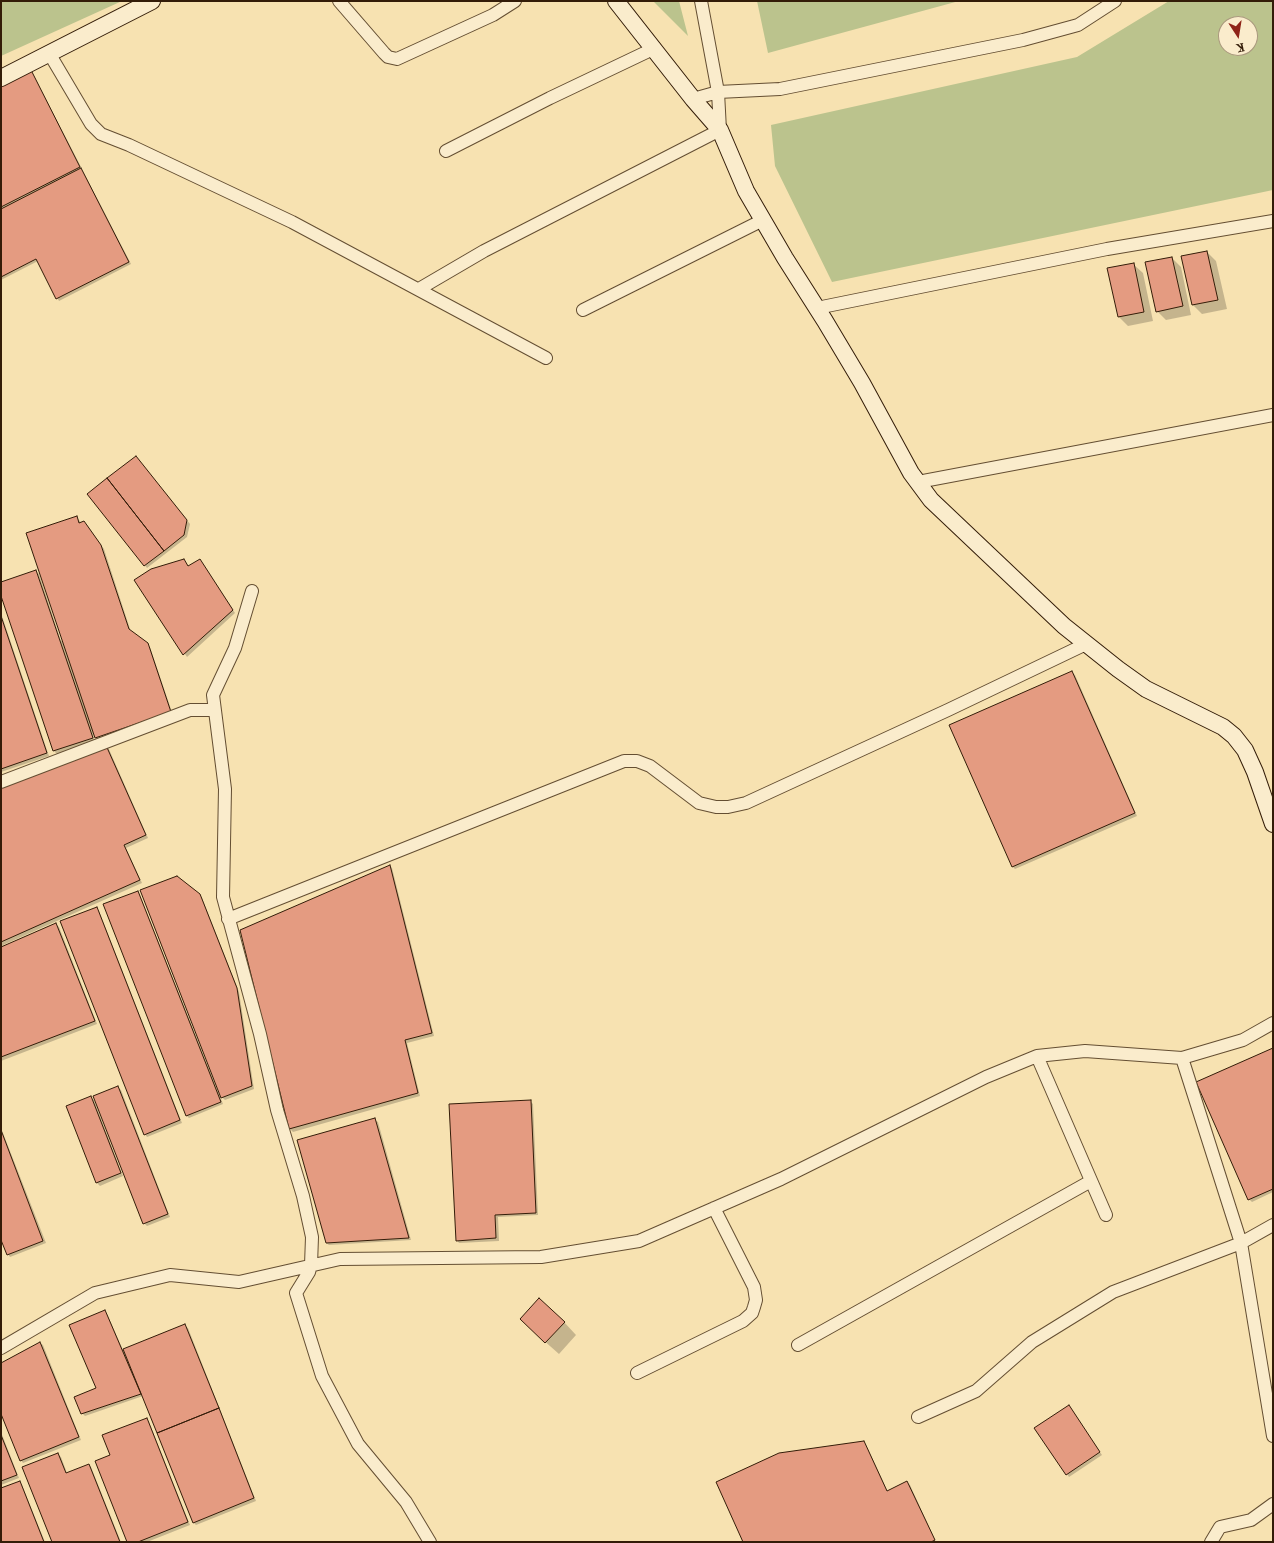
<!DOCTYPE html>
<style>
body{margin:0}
#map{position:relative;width:1274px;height:1543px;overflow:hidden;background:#f7e2b1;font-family:"IM FELL Double Pica",serif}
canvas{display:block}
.frame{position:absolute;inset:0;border:2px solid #331c08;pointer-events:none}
.north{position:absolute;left:1218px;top:16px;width:40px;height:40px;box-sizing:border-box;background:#faeccc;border:1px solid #aa997e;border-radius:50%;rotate:168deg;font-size:11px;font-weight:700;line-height:16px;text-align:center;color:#331c08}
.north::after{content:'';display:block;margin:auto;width:14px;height:18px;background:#8f2418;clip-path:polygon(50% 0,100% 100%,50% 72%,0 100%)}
</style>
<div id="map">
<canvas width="1274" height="1543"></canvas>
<div class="frame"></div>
<div class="north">K</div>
</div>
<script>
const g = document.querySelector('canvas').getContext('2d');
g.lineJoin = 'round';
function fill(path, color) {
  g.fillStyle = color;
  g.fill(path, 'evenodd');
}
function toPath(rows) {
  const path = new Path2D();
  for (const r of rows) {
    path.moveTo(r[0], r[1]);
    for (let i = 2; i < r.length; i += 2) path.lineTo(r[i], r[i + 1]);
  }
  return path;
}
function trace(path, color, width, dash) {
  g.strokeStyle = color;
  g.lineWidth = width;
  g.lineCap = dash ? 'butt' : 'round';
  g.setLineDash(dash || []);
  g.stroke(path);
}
fill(toPath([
 [1,1,122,1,1,56],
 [653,1,679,1,688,36],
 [757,1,959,1,768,53],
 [1169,1,1273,1,1273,190,832,282,775,166,771,125,1077,57],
 [1226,24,1250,24,1250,48,1226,48]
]), '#bbc38d');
fill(toPath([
 [29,69,32,72,131,264,59,301,38,261,1,280,1,84],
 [1207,252,1216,261,1227,309,1202,314,1193,305,1182,257],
 [1172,258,1181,267,1191,315,1166,320,1157,311],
 [1133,264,1143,273,1153,321,1128,326,1119,317],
 [138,460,190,524,187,537,147,568,88,495],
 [77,517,81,523,84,522,87,525,104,549,131,632,150,647,173,715,98,740,93,734,95,741,57,754,54,751,1,593,1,583,36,571,39,574,61,641,63,640],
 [186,563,189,567,202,563,235,613,187,657,136,581],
 [1,613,49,756,1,772],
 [1072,672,1075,675,1137,816,1015,869,1013,867],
 [108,747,148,838,126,848,142,883,1,946,1,785],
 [390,866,392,868,434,1036,407,1043,420,1096,293,1132,290,1129,241,930],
 [138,892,140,895,223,1104,189,1118,186,1115],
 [199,895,202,898,239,992,254,1089,225,1100,222,1097],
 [96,908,99,911,182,1123,147,1137,145,1134],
 [56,924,59,927,97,1024,1,1061,1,948],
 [1273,1049,1273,1192,1252,1202,1249,1199],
 [118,1087,121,1090,170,1217,147,1226,144,1223],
 [91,1098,94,1100,123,1176,100,1186,97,1183,67,1107],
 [530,1101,533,1104,538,1215,498,1217,499,1241,459,1243,457,1240],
 [375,1120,378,1122,411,1240,329,1245,326,1243],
 [1,1128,46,1243,10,1257,8,1254,1,1237],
 [105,1311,107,1314,123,1350,185,1326,188,1328,256,1501,196,1525,193,1522,143,1396,85,1416,82,1413,97,1389],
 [564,1322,576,1335,559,1354,533,1331],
 [40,1343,43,1345,81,1440,23,1463,21,1460,1,1411,1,1364],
 [1071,1409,1102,1455,1069,1477,1067,1474],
 [146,1419,149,1422,190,1525,147,1542,128,1542,111,1456],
 [1,1432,19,1478,1,1485],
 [864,1442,866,1445,888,1492,907,1483,910,1485,936,1542,744,1542],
 [58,1454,61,1457,67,1473,89,1465,91,1467,121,1542,53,1542],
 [19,1482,22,1485,45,1542,1,1542,1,1489]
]), '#0003');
const building = toPath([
 [30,68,80,167,1,207,1,82,30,68],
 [81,168,129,262,56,299,36,259,1,277,1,209,81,168],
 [1207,251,1218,300,1192,305,1181,256,1207,251],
 [1172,257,1183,306,1156,312,1145,262,1172,257],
 [1134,263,1144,312,1118,317,1107,268,1134,263],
 [136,456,187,520,184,535,164,551,107,478,136,456],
 [107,478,164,551,144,566,87,494,107,478],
 [77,516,79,523,84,521,101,545,129,629,148,643,171,712,95,738,26,533,77,516],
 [184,559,188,566,200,559,233,610,183,655,134,580,151,569,184,559],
 [36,570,93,738,53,751,1,596,1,582,36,570],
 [1,616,47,753,1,769,1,616],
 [1072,671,1135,813,1012,867,949,725,1072,671],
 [105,743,146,835,124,845,140,880,1,942,1,783,105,743],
 [390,865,432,1033,405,1040,418,1093,289,1129,240,930,390,865],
 [177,876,200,894,237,988,252,1086,221,1098,140,890,177,876],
 [138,891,221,1102,186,1116,103,904,138,891],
 [97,907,180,1120,144,1135,60,921,97,907],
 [56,923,95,1021,1,1057,1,947,56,923],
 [1273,1048,1273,1189,1248,1200,1196,1082,1273,1048],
 [118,1086,168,1214,143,1224,93,1096,118,1086],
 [91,1096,121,1173,96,1183,66,1106,91,1096],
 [531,1100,536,1213,495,1215,496,1238,456,1241,449,1104,531,1100],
 [375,1118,409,1238,326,1243,297,1140,375,1118],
 [1,1130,43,1241,7,1255,1,1240,1,1130],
 [539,1298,565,1322,545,1343,520,1319,539,1298],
 [105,1310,141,1394,81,1414,74,1397,96,1388,69,1325,105,1310],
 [185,1324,219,1408,157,1433,123,1349,185,1324],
 [40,1342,79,1437,20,1461,1,1414,1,1363,40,1342],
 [1069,1405,1100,1452,1066,1475,1034,1428,1069,1405],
 [219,1408,254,1498,193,1523,157,1433,219,1408],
 [147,1418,188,1522,138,1542,127,1542,95,1461,110,1455,102,1435,147,1418],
 [1,1435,17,1475,1,1481,1,1435],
 [864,1441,887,1491,907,1481,935,1540,931,1542,743,1542,716,1482,779,1453,864,1441],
 [58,1453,66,1473,89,1464,120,1542,52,1542,22,1467,58,1453],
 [20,1481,44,1542,1,1542,1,1488,20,1481]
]);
fill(building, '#e49b81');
trace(building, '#331c08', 1);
const street = toPath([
 [339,1,384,53,388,57,397,59,493,15,515,1],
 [49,53,91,124,101,134,129,145,292,222,546,358],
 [693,99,718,92,780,89,1023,40,1078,25,1115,1],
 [446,151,550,98,655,48],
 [419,289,484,251,720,130,718,92,701,1],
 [817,308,1107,249,1273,221],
 [583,310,763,220],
 [918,482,1273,415],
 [252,591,235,648,213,695,225,789,223,897,260,1034,277,1110,303,1196,312,1237,311,1265,309,1272,296,1293,322,1376,358,1444,406,1502,430,1542],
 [1,782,190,710,215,710],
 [228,919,624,761,637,761,650,766,699,803,716,807,728,807,746,803,948,710,1086,644],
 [1037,1056,1106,1215],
 [1182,1058,1241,1243,1273,1436],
 [798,1345,1091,1181],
 [1,1348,95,1293,170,1275,239,1282,340,1259,541,1257,639,1241,781,1179,986,1077,1037,1056,1085,1051,1182,1058,1243,1040,1273,1023],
 [637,1373,743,1321,752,1313,754,1307,756,1300,754,1287,714,1208],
 [918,1417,976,1391,1032,1342,1113,1292,1241,1243,1273,1225],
 [1211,1542,1220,1527,1251,1520,1273,1504]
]);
const secondary = toPath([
 [616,1,693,99,720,130,746,191,785,258,825,321,862,383,911,473,931,500,1064,626,1118,669,1146,689,1223,727,1234,736,1245,750,1255,772,1273,824],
 [1,78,152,1]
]);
trace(street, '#644e32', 14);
trace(secondary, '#331c08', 18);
trace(street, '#faeccc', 12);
trace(secondary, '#faeccc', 16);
</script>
